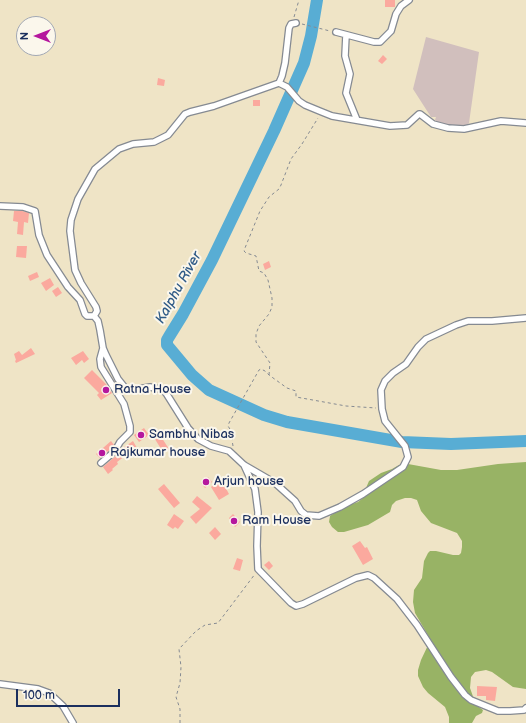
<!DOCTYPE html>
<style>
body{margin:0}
#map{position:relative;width:526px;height:723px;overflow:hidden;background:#efe4c6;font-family:"Balsamiq Sans",sans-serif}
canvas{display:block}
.north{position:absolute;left:16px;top:16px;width:40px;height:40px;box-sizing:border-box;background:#fbf7ec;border:1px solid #a1a7b3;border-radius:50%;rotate:270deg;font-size:11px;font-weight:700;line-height:16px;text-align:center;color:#1b2f5e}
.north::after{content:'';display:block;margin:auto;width:14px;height:18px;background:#b5179e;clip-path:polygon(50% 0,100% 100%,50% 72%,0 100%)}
.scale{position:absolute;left:16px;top:689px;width:104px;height:18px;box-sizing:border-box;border:2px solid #1b2f5e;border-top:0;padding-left:5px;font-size:12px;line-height:14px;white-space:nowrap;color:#1b2f5e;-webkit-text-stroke:3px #fbf7ec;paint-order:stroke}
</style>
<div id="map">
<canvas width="526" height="723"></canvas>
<div class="north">N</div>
<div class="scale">100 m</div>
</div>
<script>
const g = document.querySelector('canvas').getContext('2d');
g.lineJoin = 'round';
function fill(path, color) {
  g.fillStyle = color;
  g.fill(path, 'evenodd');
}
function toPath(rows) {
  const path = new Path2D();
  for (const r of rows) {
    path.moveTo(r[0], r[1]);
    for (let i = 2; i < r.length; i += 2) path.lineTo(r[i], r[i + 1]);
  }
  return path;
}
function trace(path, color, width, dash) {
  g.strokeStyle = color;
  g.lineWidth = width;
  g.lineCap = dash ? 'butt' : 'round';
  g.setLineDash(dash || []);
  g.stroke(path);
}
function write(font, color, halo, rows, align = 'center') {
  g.font = font + ' "Balsamiq Sans",sans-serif';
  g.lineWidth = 4;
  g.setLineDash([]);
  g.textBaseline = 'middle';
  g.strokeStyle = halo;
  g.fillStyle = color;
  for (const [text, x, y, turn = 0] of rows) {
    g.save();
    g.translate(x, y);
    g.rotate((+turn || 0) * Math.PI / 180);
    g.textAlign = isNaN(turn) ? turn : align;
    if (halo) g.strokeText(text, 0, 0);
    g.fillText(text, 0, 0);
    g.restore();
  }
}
fill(toPath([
 [426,37,479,52,469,123,465,127,440,124,435,120,436,117,431,117,413,89]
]), '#d1bfbd');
fill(toPath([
 [526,462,526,689,513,687,492,672,486,670,475,672,471,677,470,688,476,705,483,710,482,713,476,716,472,723,449,723,449,717,445,707,428,693,423,687,418,676,418,670,421,660,430,641,429,637,415,613,413,602,414,590,422,578,424,561,428,553,430,551,436,551,453,555,459,555,461,553,462,547,462,541,457,533,431,523,421,511,417,500,411,498,405,498,396,501,392,505,390,512,368,525,344,532,338,532,332,527,329,522,330,516,343,507,358,502,363,498,365,495,366,488,369,481,381,473,392,469,399,465,408,464,441,470,457,470,498,464]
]), '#98b365');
trace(toPath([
 [317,0,311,36,304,63,274,131,212,260,183,314,170,335,167,340,167,345,192,375,209,390,264,415,287,422,402,442,451,444,526,441]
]), '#58add4', 12);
fill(toPath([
 [385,0,395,0,395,7,385,7],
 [383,55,387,59,382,64,378,61],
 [158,78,165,80,164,86,157,85],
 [253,100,260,100,260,106,253,106],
 [14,211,22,211,29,213,28,223,24,222,23,235,17,234,18,222,13,221],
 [17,246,27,246,26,258,16,257],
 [269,261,271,267,265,270,263,264],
 [37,272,39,277,30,281,28,276],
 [50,278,54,285,46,291,41,283],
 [58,287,62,293,56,297,52,291],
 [31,348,35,354,16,363,15,361,16,360,14,354,19,351,22,355],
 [83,351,89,359,84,363,82,360,76,365,71,358],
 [92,370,106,384,112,393,101,400,97,395,99,393,84,378],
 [144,428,149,435,139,442,134,435],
 [158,432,169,449,163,452,153,436],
 [111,441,114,445,112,448,100,458,96,454],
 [133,441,137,448,126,457,125,456,117,462,118,464,112,469,113,470,108,474,103,467,118,454,120,450],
 [208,477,212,482,205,488,201,483],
 [220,478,224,482,223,483,229,494,219,500,211,487],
 [164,484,180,503,174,508,158,489],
 [197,496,212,508,196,524,190,517,200,509,192,502],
 [174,514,184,521,178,529,175,527,173,529,167,525],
 [233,514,240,522,235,527,229,518],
 [215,527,221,534,215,540,209,533],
 [360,541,365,548,367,547,373,559,363,565,352,546],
 [237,558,243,560,240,571,233,569],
 [269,561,273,566,269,570,264,565],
 [477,686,497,687,495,701,486,700,486,696,477,696]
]), '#fba99e');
const street = toPath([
 [336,32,374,42,380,42,391,31,396,14,401,6,409,0],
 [346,35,345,56,350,74,346,93,357,120],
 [279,83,287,87,299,101,305,105,322,112,332,116,390,126,407,125,419,114,420,114,433,124,448,128,464,129,501,121,526,123],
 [0,206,23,207,35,211,39,235,47,255,68,287,80,300,85,314,87,316,94,316],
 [94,316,98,321,100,330,103,348,106,355,118,379,126,389,132,390,150,387,160,389,166,393,188,428,198,439,211,446,229,451,244,465,275,483,295,501,301,511,306,515,319,516,340,507,363,494,403,467,408,457,405,446,385,421,382,409,381,390,385,381,393,373,406,364,418,347,426,339,456,325,468,321,492,321,526,318],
 [94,316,97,311,96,307,81,283,75,270,70,231,71,220,78,199,95,169,119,149,133,144,154,142,168,135,185,114,190,112,214,106,279,83,282,76,285,63,289,28,291,24,296,23],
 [101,463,115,451,120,442,130,432,130,426,124,404,101,367,100,359,103,348],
 [244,465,255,489,258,512,257,546,258,569,291,603,296,606,303,604,356,578,368,575,374,578,397,599,417,625,451,677,465,695,471,700,498,711,510,711,524,710,526,708],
 [0,684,38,689,49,693,63,706,73,723]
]);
trace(street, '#858a92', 8);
trace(toPath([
 [294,17,299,0],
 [302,24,330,31],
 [269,375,270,363,256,342,256,334,259,326,269,314,272,307,272,298,268,280,264,273,259,271,256,256,246,253,244,251,245,248,260,211,269,197,279,189,281,185,291,159,302,144,318,118],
 [233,446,232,440,233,434,228,426,229,423,259,370,261,369,265,371,269,375,287,388,296,391,296,397,346,406,376,408],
 [180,723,180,709,176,697,180,683,181,667,179,649,196,631,205,625,218,623,255,574]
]), '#858a92', 1, [3, 3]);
trace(street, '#fff', 5.5);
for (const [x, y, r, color] of [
 [106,390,4,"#b5179e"],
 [141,435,4,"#b5179e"],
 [102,453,4,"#b5179e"],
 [206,482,4,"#b5179e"],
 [234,521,4,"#b5179e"]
]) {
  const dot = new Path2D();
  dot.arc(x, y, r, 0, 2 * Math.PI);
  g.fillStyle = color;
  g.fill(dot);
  trace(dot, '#fbf7ec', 1.5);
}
write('13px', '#1b2f5e', '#fbf7ec', [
 ["Ratna House",114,390],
 ["Sambhu Nibas",149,435],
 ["Rajkumar house",110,453],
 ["Arjun house",214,482],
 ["Ram House",242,521]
], 'left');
write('italic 14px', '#305b87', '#fbf7ec', [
 ["Kalphu River",179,288,-61]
]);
</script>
